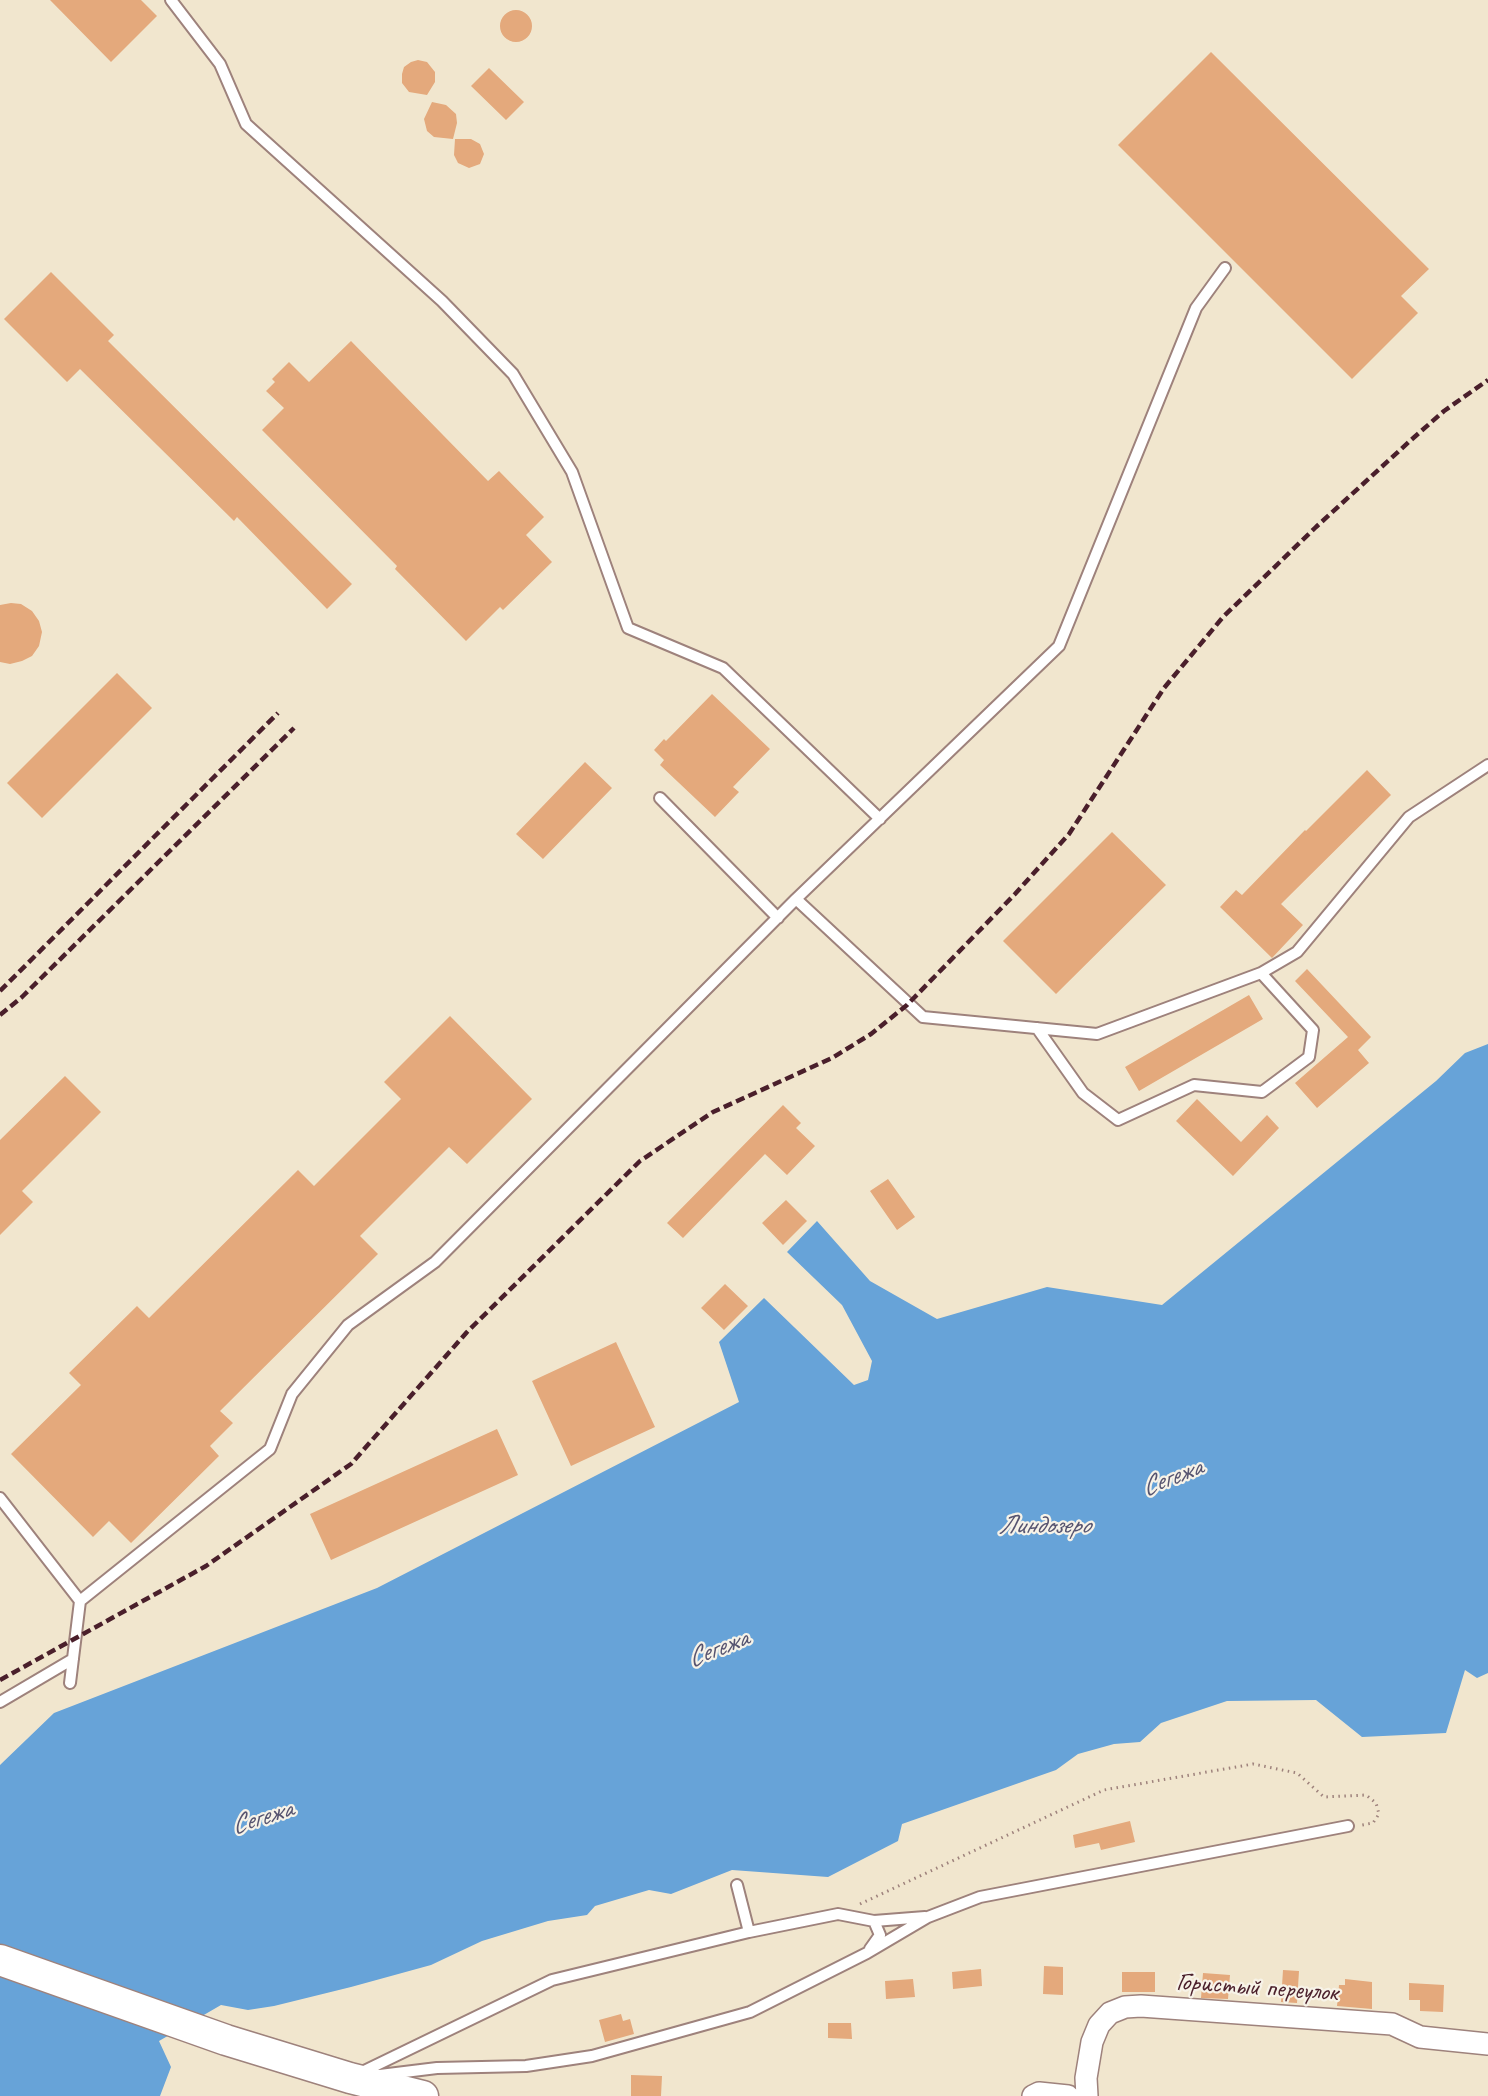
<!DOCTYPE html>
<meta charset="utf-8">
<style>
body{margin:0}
canvas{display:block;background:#f1e6ce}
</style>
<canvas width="1488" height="2096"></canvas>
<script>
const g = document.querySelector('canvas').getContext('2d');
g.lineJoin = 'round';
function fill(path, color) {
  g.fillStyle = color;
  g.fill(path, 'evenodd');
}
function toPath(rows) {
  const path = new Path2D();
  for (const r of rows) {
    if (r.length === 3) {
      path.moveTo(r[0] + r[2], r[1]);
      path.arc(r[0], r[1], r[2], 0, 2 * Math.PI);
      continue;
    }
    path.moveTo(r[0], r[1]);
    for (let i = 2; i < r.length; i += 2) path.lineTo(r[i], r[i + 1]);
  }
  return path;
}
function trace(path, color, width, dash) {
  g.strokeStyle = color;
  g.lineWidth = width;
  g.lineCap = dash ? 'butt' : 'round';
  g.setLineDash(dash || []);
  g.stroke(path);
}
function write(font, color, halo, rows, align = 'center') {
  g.font = font + ' Caveat,sans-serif';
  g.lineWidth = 4.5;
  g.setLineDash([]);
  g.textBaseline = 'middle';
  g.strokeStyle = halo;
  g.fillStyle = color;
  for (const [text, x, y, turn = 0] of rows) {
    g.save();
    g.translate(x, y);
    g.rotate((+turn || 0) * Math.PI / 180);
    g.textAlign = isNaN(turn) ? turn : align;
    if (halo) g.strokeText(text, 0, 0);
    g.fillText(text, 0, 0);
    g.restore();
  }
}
fill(toPath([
 [1488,1044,1488,1673,1477,1678,1465,1670,1446,1733,1362,1737,1316,1700,1227,1701,1161,1723,1140,1742,1114,1744,1078,1754,1056,1770,902,1824,898,1841,828,1877,732,1870,671,1894,649,1890,595,1906,587,1915,548,1921,482,1941,431,1965,351,1987,274,2006,248,2010,221,2005,159,2041,171,2067,160,2096,0,2096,0,1765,54,1713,377,1588,739,1402,719,1342,764,1298,854,1385,868,1380,872,1361,842,1305,787,1252,817,1221,870,1281,937,1319,1047,1287,1162,1305,1436,1081,1465,1053]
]), '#67a3d8');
fill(toPath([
 [50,0,141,0,157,16,111,62],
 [516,26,16],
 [1211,52,1429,269,1401,296,1418,313,1352,379,1118,145],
 [418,60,427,62,435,72,435,82,427,95,409,92,402,83,402,74,404,67,411,62],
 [489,68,524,102,506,120,471,86],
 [432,102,446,105,456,114,457,123,453,139,434,137,427,131,424,119],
 [455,139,471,139,480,144,484,154,480,164,469,168,458,163,454,155],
 [51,272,114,335,108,341,352,584,327,609,237,517,234,521,80,369,67,382,4,319],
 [351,341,488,481,499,471,544,517,526,535,552,562,503,610,500,607,466,641,395,569,397,566,262,430,284,408,266,391,275,382,272,379,289,362,309,382],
 [11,603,21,604,32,611,39,621,42,632,39,646,32,656,22,661,10,664,0,662,0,605],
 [117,673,152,708,42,818,7,783],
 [712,694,770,749,733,787,739,792,715,817,660,765,664,760,654,750,664,739,666,741],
 [585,762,612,788,543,859,516,834],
 [1367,770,1391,795,1281,904,1303,925,1272,958,1220,907,1236,890,1242,895,1305,830,1306,831],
 [1112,832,1166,885,1056,994,1003,941],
 [1307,969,1371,1037,1358,1050,1369,1063,1317,1108,1295,1083,1348,1037,1295,981],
 [1249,995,1263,1019,1139,1091,1125,1067],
 [450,1016,532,1099,467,1164,449,1147,360,1236,378,1254,220,1411,233,1423,210,1446,219,1456,131,1543,109,1521,93,1537,11,1454,81,1385,69,1373,137,1306,149,1318,298,1170,314,1186,401,1099,384,1082],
 [65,1076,101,1112,22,1191,33,1202,0,1235,0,1140],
 [1197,1099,1241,1142,1267,1115,1279,1128,1233,1176,1176,1121],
 [783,1105,801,1123,796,1128,815,1146,787,1175,765,1154,683,1238,667,1223],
 [888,1179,915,1217,897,1230,870,1191],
 [786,1200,807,1221,783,1245,762,1223],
 [725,1284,748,1306,724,1330,701,1308],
 [616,1342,655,1427,571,1466,532,1381],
 [497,1429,518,1475,331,1560,310,1514],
 [1130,1821,1135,1842,1101,1850,1099,1843,1075,1848,1073,1835],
 [1044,1966,1063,1967,1063,1995,1043,1994],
 [981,1969,982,1986,953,1989,952,1972],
 [1283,1970,1299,1971,1297,2003,1281,2002],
 [1122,1972,1155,1972,1155,1992,1122,1992],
 [1203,1973,1230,1975,1228,1999,1201,1998],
 [913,1979,915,1997,886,1999,885,1981],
 [1345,1979,1372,1982,1372,2009,1337,2006,1339,1985,1345,1985],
 [1409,1983,1444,1985,1443,2012,1420,2011,1420,2000,1409,2000],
 [621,2014,623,2021,630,2019,634,2034,605,2042,599,2020],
 [828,2023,851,2023,852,2039,828,2038],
 [631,2075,662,2076,661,2096,631,2096]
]), '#e4a97c');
const lane = toPath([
 [171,0,220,64,246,124,442,301,513,374,572,472,628,628,723,668,880,819],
 [1225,268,1196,308,1059,646,796,899,923,1017,1097,1034,1261,973,1297,952,1409,817,1488,765],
 [660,798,778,918],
 [1037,1028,1083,1093,1118,1120,1194,1085,1262,1092,1309,1057,1313,1030,1261,973],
 [0,1498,80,1601],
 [70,1683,80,1601,270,1449,292,1394,348,1325,435,1262,796,899],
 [0,1702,73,1659],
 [737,1885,749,1932],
 [870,1949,880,1935,874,1921],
 [358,2074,552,1980,749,1932,838,1914,874,1921,925,1917],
 [380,2075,437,2068,526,2066,592,2056,750,2012,867,1953,928,1917,980,1897,1348,1826]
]);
const street = toPath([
 [1033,2096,1039,2093,1068,2096],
 [1087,2096,1086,2078,1092,2042,1099,2025,1110,2013,1125,2007,1141,2006,1392,2024,1420,2037,1488,2044]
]);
const secondary = toPath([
 [0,1960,226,2040,350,2078,423,2096]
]);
trace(lane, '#9e827c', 14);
trace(street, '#9e827c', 24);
trace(secondary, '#9e827c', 33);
trace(toPath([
 [860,1904,1104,1790,1253,1764,1297,1773,1324,1797,1366,1795,1376,1803,1379,1814,1373,1823,1362,1825]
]), '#9e827c', 3, [1.5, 4.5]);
trace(lane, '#fff', 10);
trace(street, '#fff', 21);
trace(secondary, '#fff', 30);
trace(toPath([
 [0,991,278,713],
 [0,1015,22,997,294,728],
 [0,1680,206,1566,351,1464,467,1332,640,1161,713,1112,832,1058,871,1034,907,1005,1015,894,1069,834,1164,688,1223,617,1316,527,1411,440,1444,411,1488,380]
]), '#4a1f2b', 4.5, [9, 4.5]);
write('26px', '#4a1f2b', '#f7f3e8', [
 ["Гористый переулок",1257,1988,4]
]);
write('italic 27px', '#565470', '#f7f3e8', [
 ["Сегежа",1172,1478,-21],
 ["Линдозеро",1044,1526],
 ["Сегежа",718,1649,-21],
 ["Сегежа",262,1818,-17]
]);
</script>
